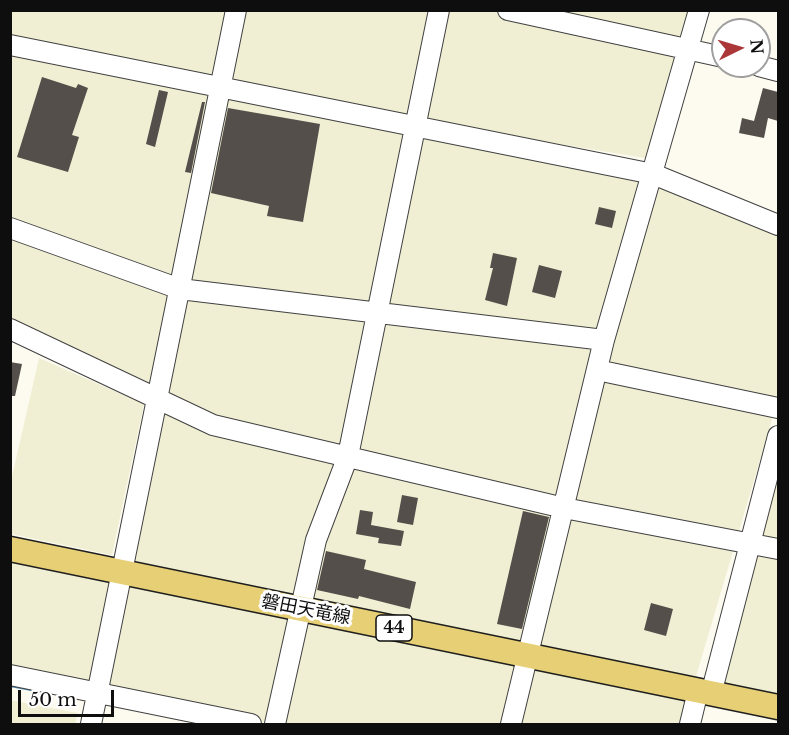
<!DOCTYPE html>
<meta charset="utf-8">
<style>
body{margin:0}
#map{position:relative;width:789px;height:735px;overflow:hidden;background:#fdfbf0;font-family:"Libre Baskerville",serif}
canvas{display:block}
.frame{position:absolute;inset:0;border:12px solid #0e0e0e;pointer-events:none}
.north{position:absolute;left:711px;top:18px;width:60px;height:60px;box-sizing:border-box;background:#fff;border:2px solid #9f9f9f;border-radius:50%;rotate:85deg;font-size:16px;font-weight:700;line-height:24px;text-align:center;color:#0e0e0e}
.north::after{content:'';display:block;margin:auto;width:21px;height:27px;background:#ac3739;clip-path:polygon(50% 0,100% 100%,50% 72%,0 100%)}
.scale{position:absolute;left:18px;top:690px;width:96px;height:27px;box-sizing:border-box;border:3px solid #0e0e0e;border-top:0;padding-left:8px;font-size:18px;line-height:21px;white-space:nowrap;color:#0e0e0e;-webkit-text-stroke:4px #fff;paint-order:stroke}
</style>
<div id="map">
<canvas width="789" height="735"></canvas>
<div class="frame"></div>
<div class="north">N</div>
<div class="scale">50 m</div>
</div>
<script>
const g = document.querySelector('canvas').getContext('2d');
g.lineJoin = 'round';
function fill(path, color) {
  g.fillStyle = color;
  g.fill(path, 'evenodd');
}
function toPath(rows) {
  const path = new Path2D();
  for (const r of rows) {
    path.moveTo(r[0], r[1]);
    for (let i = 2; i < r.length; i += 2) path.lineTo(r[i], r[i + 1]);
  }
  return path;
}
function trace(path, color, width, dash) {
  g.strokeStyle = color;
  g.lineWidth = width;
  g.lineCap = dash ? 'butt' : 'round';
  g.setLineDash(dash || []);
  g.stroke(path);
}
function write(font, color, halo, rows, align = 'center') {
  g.font = font + ' "Libre Baskerville","Noto Sans JP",serif';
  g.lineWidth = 6;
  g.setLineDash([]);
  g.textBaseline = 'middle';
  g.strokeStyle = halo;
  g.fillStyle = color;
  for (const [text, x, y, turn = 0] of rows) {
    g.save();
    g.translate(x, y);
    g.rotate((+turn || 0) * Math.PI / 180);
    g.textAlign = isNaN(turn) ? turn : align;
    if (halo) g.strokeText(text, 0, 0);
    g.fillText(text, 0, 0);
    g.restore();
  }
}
fill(toPath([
 [11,11,695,11,657,160,236,91,651,181,778,227,778,399,692,690,685,724,519,724,564,508,378,465,551,516,504,724,274,724,99,685,11,675,11,555,120,582,150,383,11,323],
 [39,358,144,404,112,555,11,534,11,481],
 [778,469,778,697,719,684],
 [10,700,78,713,75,724,11,724]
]), '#f0efd3');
trace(toPath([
 [10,685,37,690]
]), '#4b8cbc', 4);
fill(toPath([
 [42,77,76,88,78,84,88,88,72,135,79,137,68,172,17,157],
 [763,88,778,92,778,121,768,118,764,138,739,133,742,118,754,121],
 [159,90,168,92,155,147,146,144],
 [202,102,205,102,191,173,185,172],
 [228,108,320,124,303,222,267,216,269,206,211,193],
 [599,207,616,211,612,228,595,224],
 [493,253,517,258,507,306,485,300,493,268,490,268],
 [539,265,562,271,555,298,532,292],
 [10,362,22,364,15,396,10,396],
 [402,495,418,498,413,525,397,522],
 [360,510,373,512,371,525,404,531,401,546,378,543,379,538,356,534],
 [523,511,549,517,522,629,497,624],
 [326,551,366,560,364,569,416,582,410,609,359,596,358,599,317,590],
 [651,603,673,609,666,636,644,630]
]), '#554f4b');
const minor = toPath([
 [508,10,723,57],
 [10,45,653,174,778,225],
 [759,66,778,71],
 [10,228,180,289,604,340],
 [10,329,213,425,564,508,778,549],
 [597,370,778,408],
 [10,675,251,724],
 [711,694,778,436],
 [91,724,236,10],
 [275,724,316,540,348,456,439,10],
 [511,724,604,340,699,10],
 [690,724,698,691]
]);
const major = toPath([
 [10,549,778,707]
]);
trace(minor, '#414141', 22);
trace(major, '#1f1f1f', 27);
trace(minor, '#fff', 20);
trace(major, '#e7cf76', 24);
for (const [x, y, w] of [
 [394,628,36]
]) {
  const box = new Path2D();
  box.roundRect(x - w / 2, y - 13, w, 26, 4.5);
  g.fillStyle = '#fff';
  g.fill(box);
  trace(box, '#0e0e0e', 1.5);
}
write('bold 16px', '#0e0e0e', null, [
 ["44",394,628]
]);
write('18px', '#0e0e0e', '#fff', [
 ["磐田天竜線",306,610,11]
]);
</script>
